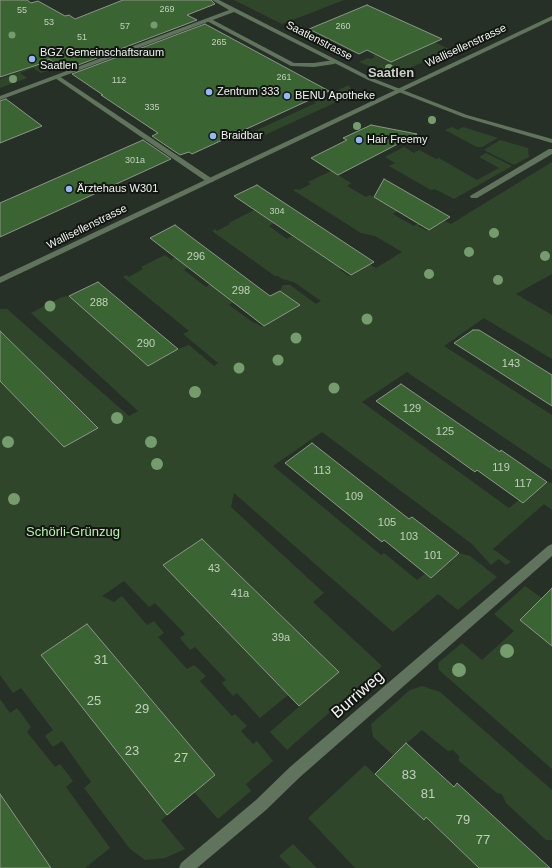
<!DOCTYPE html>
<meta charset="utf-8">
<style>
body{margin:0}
canvas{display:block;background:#273026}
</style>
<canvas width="552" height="868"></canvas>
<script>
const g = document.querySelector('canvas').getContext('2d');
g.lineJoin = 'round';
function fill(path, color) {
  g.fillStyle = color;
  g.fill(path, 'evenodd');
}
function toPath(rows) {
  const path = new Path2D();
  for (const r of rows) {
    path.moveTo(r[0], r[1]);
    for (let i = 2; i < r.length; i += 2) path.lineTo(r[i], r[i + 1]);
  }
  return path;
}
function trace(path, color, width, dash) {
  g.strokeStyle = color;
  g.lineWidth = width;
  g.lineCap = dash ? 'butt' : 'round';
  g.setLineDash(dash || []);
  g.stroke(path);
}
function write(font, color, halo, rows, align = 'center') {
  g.font = font + ' Arial,sans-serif';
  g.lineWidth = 4;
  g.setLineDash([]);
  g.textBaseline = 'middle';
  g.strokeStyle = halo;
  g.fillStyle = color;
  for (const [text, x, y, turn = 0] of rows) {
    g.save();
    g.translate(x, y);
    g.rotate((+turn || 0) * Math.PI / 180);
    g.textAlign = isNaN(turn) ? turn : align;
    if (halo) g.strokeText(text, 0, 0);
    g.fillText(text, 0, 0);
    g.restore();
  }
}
fill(toPath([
 [234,0,344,0,282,24],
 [434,42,451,50,398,73,379,70,359,62,368,58,371,59,375,57,373,55,375,55,391,62],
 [49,61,57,67,41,73,33,68,20,73,27,78,0,88,0,79],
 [349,85,351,90,350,94,345,98,254,140,246,135,316,103,314,102],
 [452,127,458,130,463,127,498,138,482,147,477,147,445,130],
 [500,140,528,148,529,157,514,165,484,150],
 [404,147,414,153,419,150,436,159,439,158,477,180,499,168,479,157,486,153,512,166,454,199,435,189,431,190,389,166,395,163,385,157],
 [552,162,552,274,516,294,552,315,552,359,484,318,444,346,552,415,552,470,407,372,362,402,509,508,519,500,523,503,547,482,552,483,552,510,544,504,493,549,511,562,506,565,499,559,491,565,472,544,322,432,273,466,381,555,384,553,417,580,426,573,431,578,459,553,470,556,497,577,458,610,438,594,393,632,234,493,231,507,324,593,313,602,382,666,287,750,270,732,339,672,202,539,164,565,288,695,260,718,237,693,233,696,222,683,226,680,195,647,190,650,180,638,185,634,155,603,149,607,124,581,102,596,114,602,122,596,147,625,154,621,164,633,158,637,187,669,194,665,206,676,200,681,232,716,235,714,247,726,241,731,253,744,257,741,273,761,246,784,251,791,218,819,194,792,42,655,167,815,161,820,185,849,165,858,145,860,130,849,84,788,91,782,62,741,53,747,45,736,53,730,21,688,13,693,0,675,0,381,64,447,98,427,0,331,0,309,7,309,129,416,138,411,31,313,62,297,69,296,148,366,178,349,189,345,214,366,218,363,183,334,189,331,123,277,126,275,129,277,143,269,141,267,165,255,171,260,175,257,188,267,184,270,206,287,210,284,233,302,229,305,254,323,256,323,262,327,300,305,280,291,283,285,290,285,316,304,321,301,294,282,282,279,278,276,275,276,212,231,215,229,217,231,230,224,229,223,254,210,274,223,269,226,287,239,292,236,342,269,340,270,349,276,369,264,376,268,402,252,375,236,361,233,293,190,297,189,299,190,311,184,308,182,331,171,351,183,347,186,366,197,370,195,398,211,393,214,414,226,418,223,420,224,418,226,427,231,445,221,451,224],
 [525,586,542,598,552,645,552,769,439,670,438,663,462,643,482,660,514,631,494,614],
 [422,686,440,692,552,790,552,840,546,840,506,803,502,794,497,793,459,761,459,756,453,750,448,751,422,730,393,755,373,737,371,724,410,690],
 [0,699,10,713,17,708,31,727,27,732,55,767,60,764,73,781,66,787,110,848,85,868,39,868,47,862,0,794],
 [365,765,424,820,426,817,479,868,355,868,308,818],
 [293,844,317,868,291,868,279,856]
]), '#2f462a');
const building = toPath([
 [0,0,27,0,31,3,38,1,65,16,69,15,75,19,123,0,211,0,215,4,187,15,197,20,65,70,49,59,40,64,0,77,0,0],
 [367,5,442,39,391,62,367,50,359,54,309,29,367,5],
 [205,24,329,91,192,154,189,152,180,155,152,136,158,133,101,95,103,95,72,74,205,24],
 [6,99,42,126,0,143,0,101,6,99],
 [371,125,417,134,338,175,311,158,347,140,343,138,371,125],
 [143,140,171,159,0,237,0,203,143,140],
 [384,179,450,217,429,230,374,197,384,179],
 [257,185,374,262,351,275,234,196,257,185],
 [175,225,270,296,280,291,300,305,264,326,150,238,175,225],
 [98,282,178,349,148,366,69,296,98,282],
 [473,330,479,330,552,375,552,406,454,343,473,330],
 [0,331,55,385,98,428,64,447,0,381,0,331],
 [401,384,500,452,501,450,547,482,523,503,477,470,475,472,376,401,401,384],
 [312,443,409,519,412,517,459,553,431,578,384,540,382,542,285,463,312,443],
 [202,539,339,672,299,706,163,565,202,539],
 [552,588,552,646,520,620,552,588],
 [87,624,215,775,167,815,41,655,87,624],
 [406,743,454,787,457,783,550,868,479,868,426,817,424,820,375,774,406,743],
 [0,794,51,868,0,868,0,794]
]);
fill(building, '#3a6431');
trace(building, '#8c968a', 1);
fill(toPath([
 [207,19,211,19,294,63,314,63,334,60,337,62,334,64,314,67,291,66,207,21,207,19],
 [55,76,59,76,214,180,213,182,207,182,55,78,55,76],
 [549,149,552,149,552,154,477,198,471,198,470,196,549,149]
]), '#60735c');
fill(toPath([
 [212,0,219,0,372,78,467,115,552,139,552,143,463,117,368,80,234,12,0,100,0,96,229,10,212,0],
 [552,544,552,556,300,777,266,810,197,868,179,868,181,863,256,800,290,767,548,546,552,544]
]), '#60735c');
fill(toPath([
 [552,16,552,20,0,283,0,277,552,16]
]), '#60735c');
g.fillStyle = '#759c6c';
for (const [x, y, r] of [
 [154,25,3.5],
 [12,35,3.5],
 [389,68,4],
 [13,79,4],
 [432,120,4],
 [357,126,4],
 [494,233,5],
 [469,252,5],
 [545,256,5],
 [429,274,5],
 [498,280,5],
 [50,306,5.5],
 [367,319,5.5],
 [296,338,5.5],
 [278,360,5.5],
 [239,368,5.5],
 [334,388,5.5],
 [195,392,6],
 [117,418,6],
 [8,442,6],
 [151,442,6],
 [157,464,6],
 [14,499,6],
 [507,651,7],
 [459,670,7]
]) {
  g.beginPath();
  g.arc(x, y, r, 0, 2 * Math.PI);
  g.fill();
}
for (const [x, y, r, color] of [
 [32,59,4,"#96b6fd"],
 [209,92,4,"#96b6fd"],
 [287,96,4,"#96b6fd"],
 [213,136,4,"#96b6fd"],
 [359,140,4,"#96b6fd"],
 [69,189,4,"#96b6fd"]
]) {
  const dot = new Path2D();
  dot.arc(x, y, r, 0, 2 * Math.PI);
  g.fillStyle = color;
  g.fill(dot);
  trace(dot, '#131612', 1.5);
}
write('9px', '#c1d0be', null, [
 ["269",167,10],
 ["55",22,11],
 ["53",49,23],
 ["57",125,27],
 ["260",343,27],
 ["51",82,38],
 ["265",219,43],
 ["261",284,78],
 ["112",119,81],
 ["335",152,108],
 ["301a",135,161],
 ["304",277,212]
]);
write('11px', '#eef4ed', '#131612', [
 ["Saatlenstrasse",319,41,27],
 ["Wallisellenstrasse",466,46,-25],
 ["Wallisellenstrasse",87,227,-26]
]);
write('11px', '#eef4ed', '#131612', [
 ["BGZ Gemeinschaftsraum",40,53],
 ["Saatlen",40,66],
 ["Zentrum 333",217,92],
 ["BENU Apotheke",295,96],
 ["Braidbar",221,136],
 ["Hair Freemy",367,140],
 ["Ärztehaus W301",77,189]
], 'left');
write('11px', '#c1d0be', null, [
 ["296",196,257],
 ["298",241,291],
 ["288",99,303],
 ["290",146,344],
 ["143",511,364],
 ["129",412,409],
 ["125",445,432],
 ["119",501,468],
 ["113",322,471],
 ["117",523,484],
 ["109",354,497],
 ["105",387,523],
 ["103",409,537],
 ["101",433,556],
 ["43",214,569],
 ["41a",240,594],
 ["39a",281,638]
]);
write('bold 13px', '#c7d1c4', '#131612', [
 ["Saatlen",391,73]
]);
write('13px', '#b5f4a6', '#131612', [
 ["Schörli-Grünzug",73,532]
]);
write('13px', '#c1d0be', null, [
 ["31",101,660],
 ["25",94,701],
 ["29",142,709],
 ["23",132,751],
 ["27",181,758],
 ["83",409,775],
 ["81",428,794],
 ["79",463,820],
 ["77",483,840]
]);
write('16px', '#eef4ed', '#131612', [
 ["Burriweg",358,695,-41]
]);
</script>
